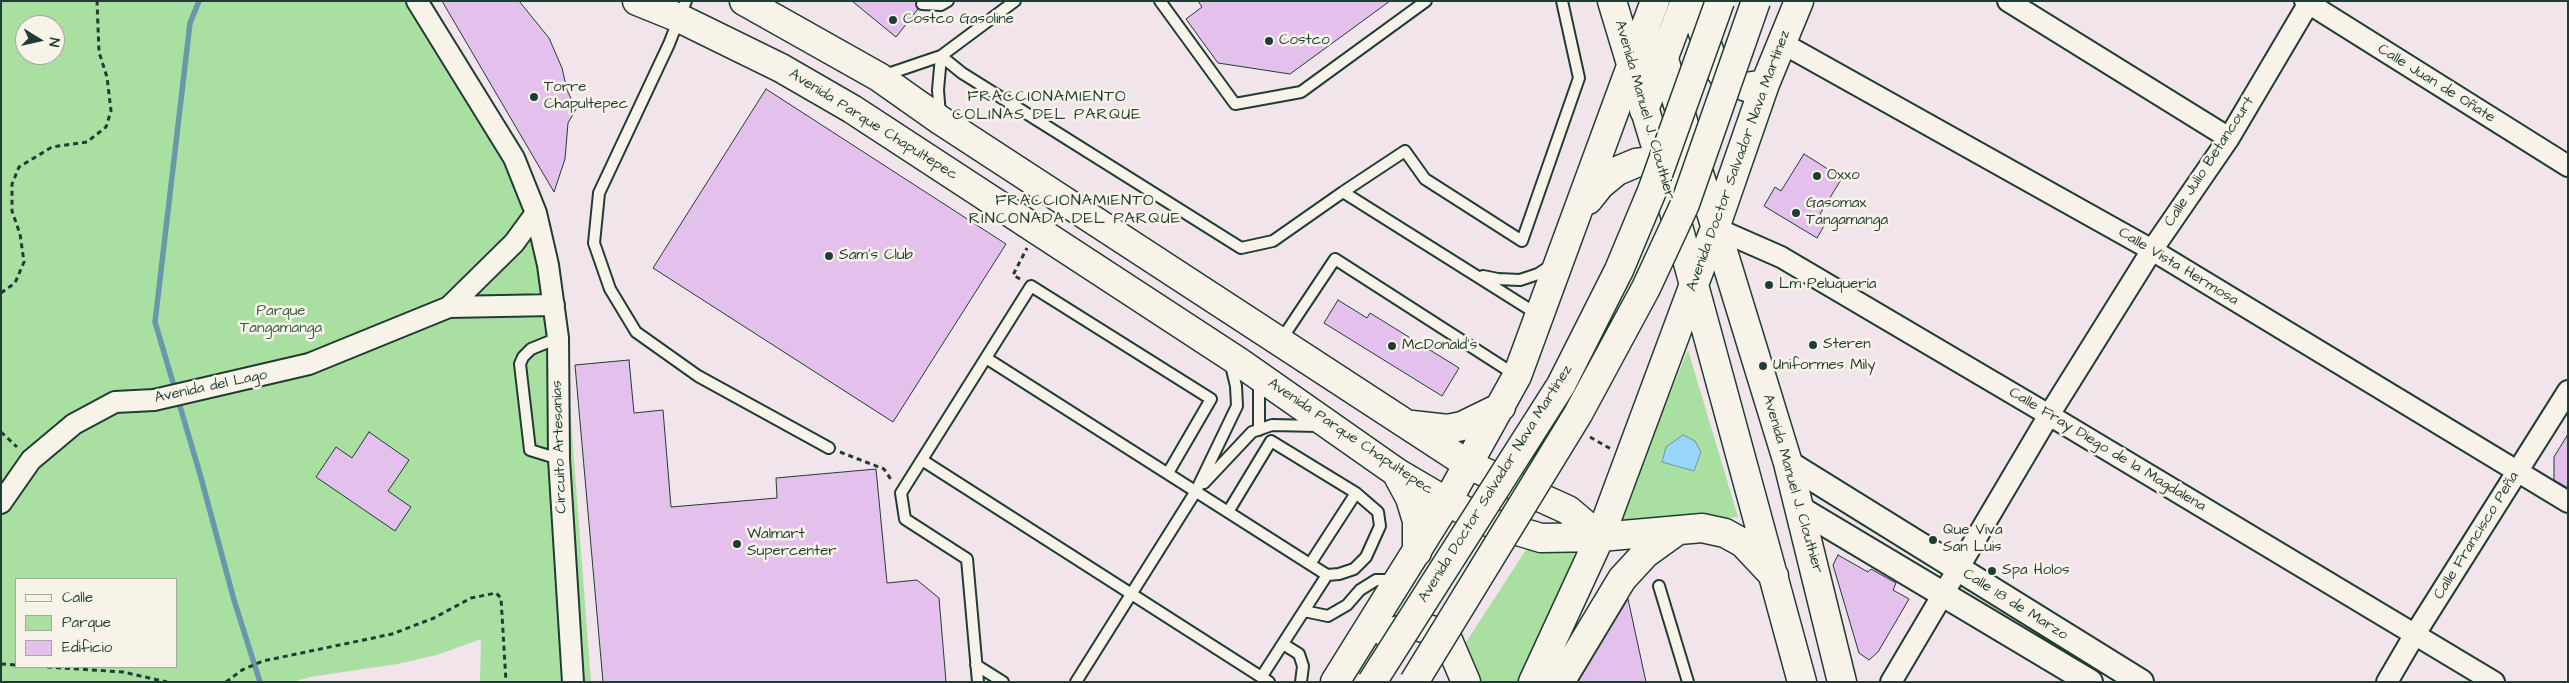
<!DOCTYPE html>
<meta charset="utf-8">
<style>
body{margin:0}
#map{position:relative;width:2569px;height:683px;overflow:hidden;background:#f1e4ea;font-family:"Architects Daughter",sans-serif}
canvas{display:block}
.frame{position:absolute;inset:0;border:2px solid #1f3d34;pointer-events:none}
.legend{position:absolute;left:15px;top:578px;width:162px;height:90px;box-sizing:border-box;background:#f7f3e8;border:1px solid #a1aaa0;margin:0;padding:6px 9px;list-style:none;font-size:15px;color:#1f3d34}
.legend li{display:flex;align-items:center;gap:10px;height:25px}
.legend b{width:25px;border:1px solid #a1aaa0}
.north{position:absolute;left:15px;top:15px;width:50px;height:50px;box-sizing:border-box;background:#f7f3e8;border:1px solid #a1aaa0;border-radius:50%;rotate:99deg;font-size:14px;font-weight:700;line-height:20px;text-align:center;color:#1f3d34}
.north::after{content:'';display:block;margin:auto;width:18px;height:22px;background:#1f3d34;clip-path:polygon(50% 0,100% 100%,50% 72%,0 100%)}
</style>
<div id="map">
<canvas width="2569" height="683"></canvas>
<div class="frame"></div>
<ul class="legend">
<li><b style="height:6px;background:#f7f3e8"></b>Calle</li>
<li><b style="height:14px;background:#aadfa2"></b>Parque</li>
<li><b style="height:14px;background:#e4c1ed"></b>Edificio</li>
</ul>
<div class="north">N</div>
</div>
<script>
const g = document.querySelector('canvas').getContext('2d');
g.lineJoin = 'round';
function fill(path, color) {
  g.fillStyle = color;
  g.fill(path, 'evenodd');
}
function toPath(rows) {
  const path = new Path2D();
  for (const r of rows) {
    path.moveTo(r[0], r[1]);
    for (let i = 2; i < r.length; i += 2) path.lineTo(r[i], r[i + 1]);
  }
  return path;
}
function trace(path, color, width, dash) {
  g.strokeStyle = color;
  g.lineWidth = width;
  g.lineCap = dash ? 'butt' : 'round';
  g.setLineDash(dash || []);
  g.stroke(path);
}
function write(font, color, halo, rows, align = 'center') {
  g.font = font + ' "Architects Daughter",sans-serif';
  g.lineWidth = 5;
  g.setLineDash([]);
  g.textBaseline = 'middle';
  g.strokeStyle = halo;
  g.fillStyle = color;
  for (const [text, x, y, turn = 0] of rows) {
    g.save();
    g.translate(x, y);
    g.rotate((+turn || 0) * Math.PI / 180);
    g.textAlign = isNaN(turn) ? turn : align;
    if (halo) g.strokeText(text, 0, 0);
    g.fillText(text, 0, 0);
    g.restore();
  }
}
fill(toPath([
 [1,1,432,1,520,164,566,355,591,682,480,682,481,639,437,655,397,664,310,677,293,682,1,682],
 [25,25,55,25,55,55,25,55],
 [16,579,176,579,176,667,16,667],
 [1688,350,1738,517,1615,527],
 [1531,542,1577,548,1535,656,1522,682,1474,682,1463,647]
]), '#aadfa2');
const water = toPath([
 [1683,435,1695,441,1701,452,1694,471,1662,462,1666,447,1683,435]
]);
fill(water, '#99d6fa');
trace(water, '#6899ab', 1);
trace(toPath([
 [199,1,190,23,155,322,200,474,234,600,260,682]
]), '#6899ab', 5.5);
const building = toPath([
 [442,1,519,1,549,38,562,68,567,90,576,109,568,123,565,159,554,192,442,1],
 [852,1,916,1,918,9,896,37,852,1],
 [1198,1,1390,1,1290,74,1218,63,1186,19,1202,7,1198,1],
 [766,89,1006,244,893,422,653,268,766,89],
 [1804,154,1842,178,1820,214,1828,219,1817,238,1764,206,1775,187,1781,191,1804,154],
 [1338,300,1367,318,1370,313,1459,368,1442,396,1324,323,1338,300],
 [629,360,634,413,663,410,671,507,777,498,776,478,876,469,887,583,917,580,939,598,946,682,603,682,575,365,629,360],
 [369,432,409,460,388,491,411,507,395,531,316,477,336,447,352,458,369,432],
 [2568,434,2568,488,2554,480,2554,457,2568,434],
 [1838,555,1868,572,1871,569,1896,583,1893,590,1909,599,1878,652,1869,660,1859,653,1833,565,1838,555],
 [1628,599,1646,682,1578,682,1628,599]
]);
fill(building, '#e4c1ed');
trace(building, '#1f3d34', 1);
const service = toPath([
 [686,1,669,44,599,193,594,243,610,289,636,332,698,376,829,448],
 [1160,1,1235,104,1301,92,1426,1],
 [922,4,941,5,948,1],
 [941,56,962,73,1241,248,1273,241,1343,192,1537,314],
 [882,76,941,56,1015,1],
 [940,115,938,90,941,56],
 [1343,192,1405,151,1425,179,1522,241,1579,78,1562,1],
 [1483,276,1498,279,1520,280,1538,274,1550,266],
 [558,338,531,349,523,357,520,364,530,450,559,459],
 [1281,340,1335,259,1517,376],
 [986,358,1327,575,1339,574,1354,569,1366,557,1380,526,1378,512,1356,493,1271,441,1228,512],
 [1259,381,1259,430],
 [922,460,1269,682],
 [1204,483,1252,432,1272,425,1318,426],
 [1310,564,1356,493],
 [1659,586,1688,682],
 [1304,611,1328,616,1347,605,1360,590,1376,580,1394,580],
 [1283,644,1299,654,1303,666,1301,682],
 [976,665,1003,682],
 [1262,676,1327,575],
 [978,682,967,559,905,519,901,493,1031,286,1211,399,1168,473],
 [1076,682,1196,491,1237,406,1236,386,1230,361]
]);
const minor = toPath([
 [417,1,514,158,536,213,548,265,558,338,559,459,573,682],
 [2008,1,2229,138],
 [2305,1,2568,166],
 [1782,43,2152,250,2568,502],
 [1715,228,1781,257,2049,415,2494,682],
 [449,307,514,243,536,213],
 [1,503,31,460,74,424,115,402,154,400,309,364,449,307,554,305],
 [1891,682,2049,415,2152,250,2229,138,2310,1],
 [2387,682,2415,634,2568,391]
]);
const tertiary = toPath([
 [1788,463,2141,682],
 [1802,510,2090,682]
]);
const secondary = toPath([
 [637,1,679,18,781,68,852,109,1239,362,1396,472,1447,502,1491,523,1541,538,1600,537,1702,528,1725,533,1743,543,1774,576],
 [744,1,879,77,940,120,1469,465,1568,510,1600,537],
 [1612,1,1660,160,1802,682],
 [1699,1,1700,24,1712,59,1725,78,1746,87,1765,84],
 [1659,43,1788,463,1842,682],
 [1588,200,1600,185,1617,171,1636,163,1660,160,1679,162],
 [1412,425,1448,429,1462,426,1501,407],
 [1396,472,1410,498,1417,521,1417,552],
 [1388,635,1391,632,1416,626,1435,631,1448,640,1466,682],
 [1335,682,1447,502,1517,376,1655,1],
 [1533,682,1600,537,1715,228,1765,84,1799,1],
 [1560,682,1622,579,1645,554,1677,531]
]);
const motorway = toPath([
 [1644,110,1685,1]
]);
trace(service, '#1f3d34', 14);
trace(minor, '#1f3d34', 24);
trace(tertiary, '#1f3d34', 28);
trace(secondary, '#1f3d34', 31);
trace(motorway, '#1f3d34', 31);
trace(toPath([
 [1020,279,1013,275,1027,248],
 [1,293,15,283,24,262,20,234,12,211,12,184,19,167,52,147,87,142,106,127,111,111,107,77,99,52,97,1],
 [1,432,17,447],
 [1590,437,1611,449],
 [840,452,884,469,892,481],
 [1,664,16,665],
 [47,667,123,672,167,682],
 [226,682,242,670,263,661,392,634,434,618,471,598,496,593,501,598,506,682]
]), '#1f3d34', 3, [5, 4]);
trace(service, '#f7f3e8', 10);
trace(minor, '#f7f3e8', 20);
trace(tertiary, '#f7f3e8', 24);
trace(secondary, '#f7f3e8', 28);
trace(motorway, '#f7f3e8', 28);
const motorwayBridge = toPath([
 [1372,682,1561,385,1619,270,1652,191,1720,1],
 [1414,682,1578,414,1646,288,1685,204,1756,1]
]);
trace(motorwayBridge, '#1f3d34', 31, []);
trace(motorwayBridge, '#f7f3e8', 28);
for (const [x, y, r, color] of [
 [893,20,5,"#1f3d34"],
 [1269,41,5,"#1f3d34"],
 [534,97,5,"#1f3d34"],
 [1817,176,5,"#1f3d34"],
 [1796,213,5,"#1f3d34"],
 [829,256,5,"#1f3d34"],
 [1769,285,5,"#1f3d34"],
 [1813,345,5,"#1f3d34"],
 [1392,346,5,"#1f3d34"],
 [1763,366,5,"#1f3d34"],
 [1933,540,5,"#1f3d34"],
 [737,544,5,"#1f3d34"],
 [1992,571,5,"#1f3d34"]
]) {
  const dot = new Path2D();
  dot.arc(x, y, r, 0, 2 * Math.PI);
  g.fillStyle = color;
  g.fill(dot);
  trace(dot, '#f7f3e8', 2);
}
write('15px', '#1f3d34', '#f7f3e8', [
 ["Costco Gasoline",903,20],
 ["Costco",1279,41],
 ["Torre",544,88],
 ["Chapultepec",544,105],
 ["Oxxo",1827,176],
 ["Gasomax",1806,204],
 ["Tangamanga",1806,221],
 ["Sam's Club",839,256],
 ["Lm Peluquería",1779,285],
 ["Steren",1823,345],
 ["McDonald's",1402,346],
 ["Uniformes Mily",1773,366],
 ["Que Viva",1943,531],
 ["San Luis",1943,548],
 ["Walmart",747,535],
 ["Supercenter",747,552],
 ["Spa Holos",2002,571]
], 'left');
write('15px', '#1f3d34', '#f7f3e8', [
 ["Calle Juan de Oñate",2436,84,32],
 ["Avenida Manuel J. Clouthier",1644,110,74],
 ["Avenida Parque Chapultepec",873,125,32],
 ["Avenida Doctor Salvador Nava Martínez",1739,161,-70],
 ["Calle Julio Betancourt",2210,162,-57],
 ["Calle Vista Hermosa",2178,267,31],
 ["Avenida del Lago",211,387,-12],
 ["Avenida Parque Chapultepec",1350,437,34],
 ["Circuito Artesanías",560,447,-92],
 ["Calle Fray Diego de la Magdalena",2107,450,31],
 ["Avenida Doctor Salvador Nava Martínez",1496,484,-58],
 ["Avenida Manuel J. Clouthier",1792,484,74],
 ["Calle Francisco Peña",2477,536,-58],
 ["Calle 18 de Marzo",2015,605,32]
]);
write('15px', '#3b5d4a', '#f7f3e8', [
 ["Parque",281,312],
 ["Tangamanga",281,329]
]);
g.letterSpacing = '1px';
write('16px', '#1f3d34', '#f7f3e8', [
 ["FRACCIONAMIENTO",1047,98],
 ["COLINAS DEL PARQUE",1047,116],
 ["FRACCIONAMIENTO",1075,202],
 ["RINCONADA DEL PARQUE",1075,220]
]);
g.letterSpacing = '0px';
</script>
